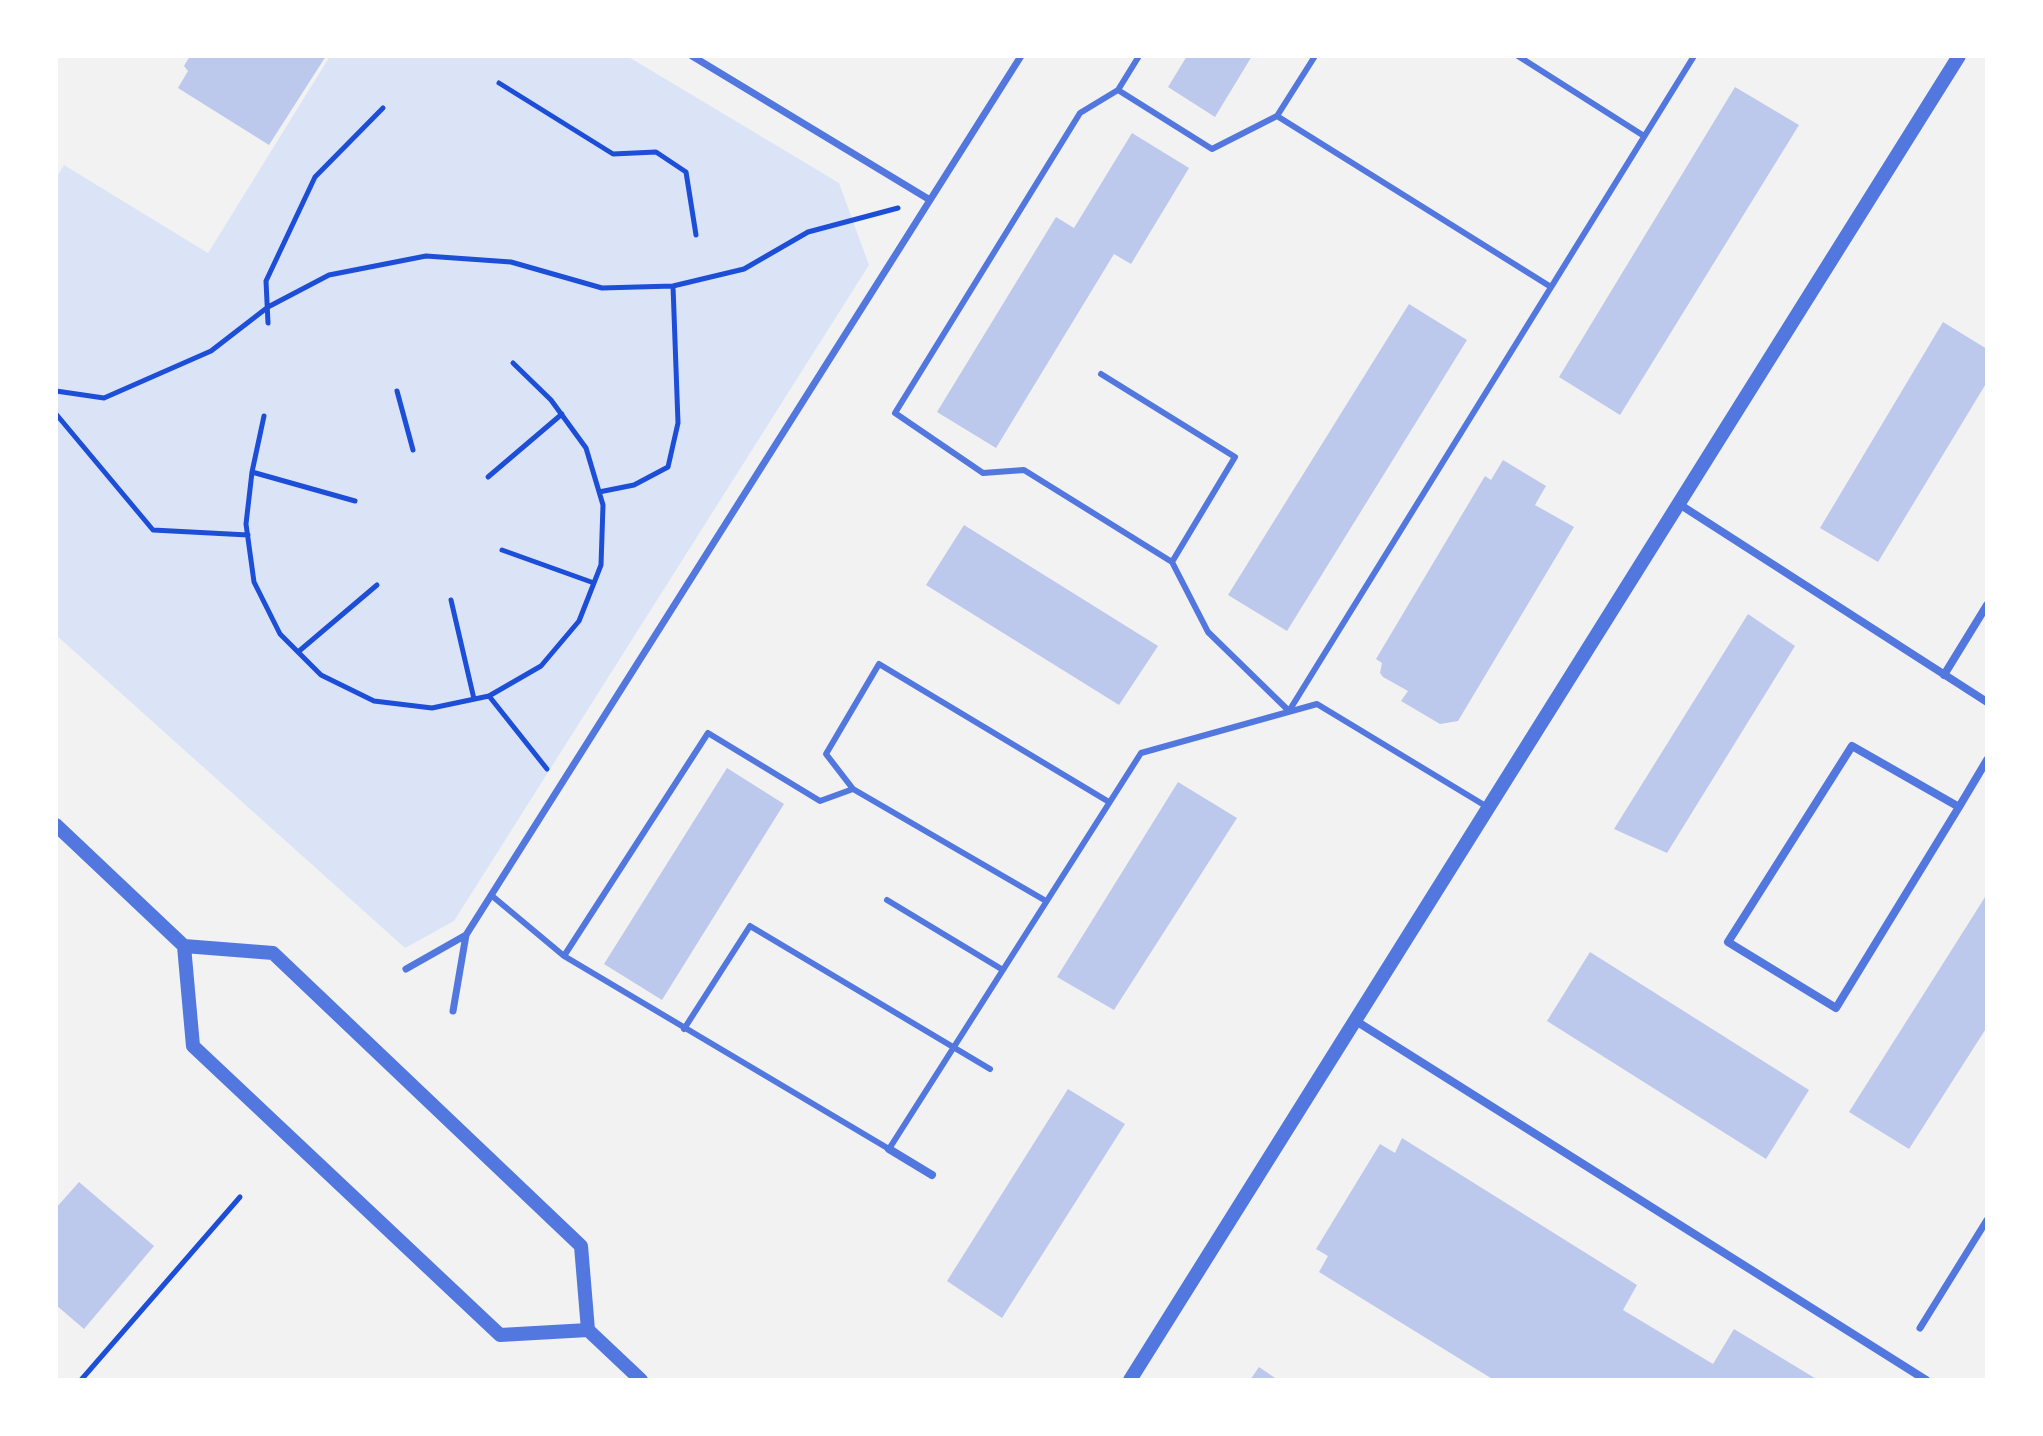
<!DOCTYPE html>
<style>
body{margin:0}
#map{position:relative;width:2043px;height:1436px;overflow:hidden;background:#f2f2f2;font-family:Poppins,sans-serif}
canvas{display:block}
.frame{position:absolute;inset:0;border:58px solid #fff;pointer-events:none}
</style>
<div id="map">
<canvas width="2043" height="1436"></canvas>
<div class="frame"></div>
</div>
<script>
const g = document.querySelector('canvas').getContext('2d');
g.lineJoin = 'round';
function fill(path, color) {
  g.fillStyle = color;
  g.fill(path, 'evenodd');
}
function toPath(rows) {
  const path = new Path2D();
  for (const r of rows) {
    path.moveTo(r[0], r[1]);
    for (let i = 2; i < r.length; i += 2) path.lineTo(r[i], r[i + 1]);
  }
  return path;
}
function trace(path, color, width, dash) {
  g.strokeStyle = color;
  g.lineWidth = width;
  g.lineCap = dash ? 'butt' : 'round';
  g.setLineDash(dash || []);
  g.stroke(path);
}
fill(toPath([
 [330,56,627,56,839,183,869,265,454,921,405,948,56,635,56,178,64,165,208,253]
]), '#dbe4f7');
fill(toPath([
 [190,56,326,56,269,145,178,88,188,71,184,66],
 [1187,56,1252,56,1215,117,1168,87],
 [1735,87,1799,125,1620,415,1559,377],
 [1132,133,1189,168,1131,264,1114,254,996,448,937,412,1056,217,1074,228],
 [1409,304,1467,340,1287,631,1228,595],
 [1943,322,1987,349,1987,382,1878,562,1820,528],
 [1503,460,1546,486,1535,505,1574,527,1458,721,1440,724,1401,701,1408,691,1383,677,1380,673,1382,663,1376,659,1485,476,1491,480],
 [964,525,1158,646,1119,705,926,585],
 [1748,614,1795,646,1667,853,1614,829],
 [727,768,784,804,662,1000,604,964],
 [1178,782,1237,818,1114,1010,1057,977],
 [1987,894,1987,1027,1909,1149,1849,1112],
 [1590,952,1809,1090,1766,1159,1547,1021],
 [1068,1089,1125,1124,1002,1318,947,1281],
 [1402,1138,1637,1285,1623,1310,1713,1364,1734,1329,1818,1380,1494,1380,1319,1272,1328,1256,1316,1249,1380,1144,1395,1153],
 [79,1182,154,1246,84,1329,56,1305,56,1208],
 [1259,1367,1278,1380,1250,1380]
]), '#bdc9ec');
trace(toPath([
 [499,83,613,154,656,152,686,172,696,235],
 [268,323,266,281,315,177,383,108],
 [56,391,104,398,211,351,268,307,329,275,426,256,511,262,602,288,673,286,744,269,808,232,898,208],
 [397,391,413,450],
 [56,414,153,530,248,535],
 [264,416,252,472,246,524,254,582,280,634,321,675,374,701,432,708,489,696,541,666,579,621,601,565,603,505,586,448,551,400,513,363],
 [252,472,355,501],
 [488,477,562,414],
 [599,492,634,485,668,467,678,423,673,286],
 [502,550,594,583],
 [451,600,474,699],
 [298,652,377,585],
 [489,696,547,769],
 [81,1380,240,1197]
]), '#1d4ed8', 5);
trace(toPath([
 [1139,56,1118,90,1080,113,895,413,983,473,1024,470,1172,562,1208,632,1289,711,1694,56],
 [1518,56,1644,136],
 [1118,90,1212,149,1277,116,1551,287],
 [1277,116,1315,56],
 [1101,374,1235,457,1172,562],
 [853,789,826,754,879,664,1109,802],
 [491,895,564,956],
 [887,900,1003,970],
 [1046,901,853,789,820,801,708,733,564,956,889,1149,1141,753,1317,704,1489,808],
 [684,1029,750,926,990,1069]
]), '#5277de', 6);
trace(toPath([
 [692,56,930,200],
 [406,969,466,935],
 [453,1011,466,935,1021,56],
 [1920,1328,1987,1220]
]), '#5277de', 7);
trace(toPath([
 [1679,504,1987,702],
 [1944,675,1987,605],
 [1959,807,1852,746,1728,942,1836,1008,1959,807,1987,760],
 [1356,1021,1926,1380],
 [889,1149,932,1175]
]), '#5277de', 8);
trace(toPath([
 [56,825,184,946,273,953,581,1246,588,1330,641,1380],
 [184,946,193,1046,500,1335,588,1330],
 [1130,1380,1959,56]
]), '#5277de', 14);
</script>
